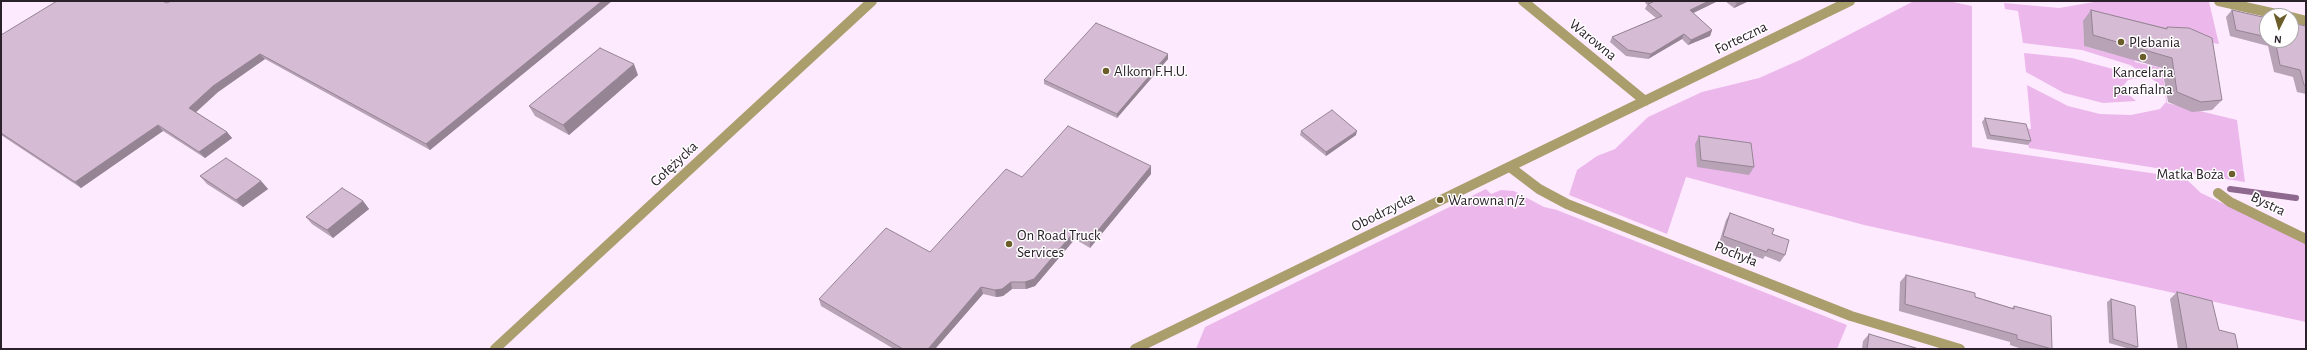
<!DOCTYPE html>
<meta charset="utf-8">
<style>
body{margin:0}
#map{position:relative;width:2307px;height:350px;overflow:hidden;background:#feeafe;font-family:"Alegreya Sans",sans-serif}
canvas{display:block}
.frame{position:absolute;inset:0;border:2px solid #2b212a;pointer-events:none}
.north{position:absolute;left:2259px;top:8px;width:40px;height:40px;box-sizing:border-box;background:#fff;border:1px solid #aaa6aa;border-radius:50%;rotate:185deg;font-size:11px;font-weight:700;line-height:16px;text-align:center;color:#2b212a}
.north::after{content:'';display:block;margin:auto;width:14px;height:18px;background:#6c5e2b;clip-path:polygon(50% 0,100% 100%,50% 72%,0 100%)}
</style>
<div id="map">
<canvas width="2307" height="350"></canvas>
<div class="frame"></div>
<div class="north">N</div>
</div>
<script>
const g = document.querySelector('canvas').getContext('2d');
g.lineJoin = 'round';
function fill(path, color) {
  g.fillStyle = color;
  g.fill(path, 'evenodd');
}
function toPath(rows) {
  const path = new Path2D();
  for (const r of rows) {
    path.moveTo(r[0], r[1]);
    for (let i = 2; i < r.length; i += 2) path.lineTo(r[i], r[i + 1]);
  }
  return path;
}
function trace(path, color, width, dash) {
  g.strokeStyle = color;
  g.lineWidth = width;
  g.lineCap = dash ? 'butt' : 'round';
  g.setLineDash(dash || []);
  g.stroke(path);
}
function write(font, color, halo, rows, align = 'center') {
  g.font = font + ' "Alegreya Sans",sans-serif';
  g.lineWidth = 3;
  g.setLineDash([]);
  g.textBaseline = 'middle';
  g.strokeStyle = halo;
  g.fillStyle = color;
  for (const [text, x, y, turn = 0] of rows) {
    g.save();
    g.translate(x, y);
    g.rotate((+turn || 0) * Math.PI / 180);
    g.textAlign = isNaN(turn) ? turn : align;
    if (halo) g.strokeText(text, 0, 0);
    g.fillText(text, 0, 0);
    g.restore();
  }
}
fill(toPath([
 [1948,1,1972,6,1972,147,2185,178,2201,193,2306,243,2306,322,1864,225,1686,177,1667,234,1569,195,1577,170,1597,156,1615,149,1648,117,1702,92,1759,78,1802,59,1912,2],
 [2100,1,2209,2,2219,44,2083,21,2084,46,2116,55,2116,54,2134,58,2135,62,2162,68,2167,103,2237,120,2245,182,2029,148,2024,128,2031,129,2027,85,2068,106,2100,114,2131,115,2160,109,2166,102,2165,91,2158,83,2130,65,2082,50,2023,43,2018,11,2005,9,2004,3,2059,8],
 [2024,53,2072,58,2128,73,2138,78,2128,80,2124,85,2127,93,2136,101,2103,103,2064,93,2026,72],
 [1486,189,1491,194,1501,190,1514,191,1544,207,1557,210,1847,325,1837,349,1196,349,1205,327]
]), '#ecb8ec');
trace(toPath([
 [2230,189,2296,198]
]), '#8e688e', 6);
trace(toPath([
 [1523,1,1645,101],
 [2219,1,2285,16],
 [2291,17,2306,21],
 [1510,167,1539,189,1567,204,1851,316,1960,349],
 [2218,193,2230,202,2306,239],
 [495,349,872,1],
 [1135,349,1850,1]
]), '#ab9e6d', 10);
fill(toPath([
 [171,1,612,1,430,150,265,59,218,92,196,112,227,132,232,138,205,158,163,131,81,188,1,135,1,35,167,3],
 [1644,1,1718,1,1693,13,1712,30,1710,36,1688,45,1682,39,1648,59,1626,56,1610,42,1612,37,1656,18,1645,9,1647,5],
 [1725,1,1749,1,1734,8],
 [2091,10,2166,28,2167,27,2222,100,2212,110,2192,112,2168,102,2162,68,2084,46,2083,21],
 [2232,10,2267,18,2267,40,2291,40,2306,26,2306,94,2297,92,2293,77,2274,72,2268,46,2230,36,2226,17],
 [1168,59,1117,118,1044,84,1044,80],
 [638,75,569,135,535,116,529,106],
 [1985,118,2031,141,2028,145,1987,139,1982,122],
 [1301,131,1356,135,1326,156,1300,135],
 [1699,136,1754,167,1749,175,1697,167,1695,144],
 [1151,174,1090,248,1075,239,1035,286,1026,289,1012,289,1003,296,996,297,983,294,935,349,894,349,821,306,819,299,930,252],
 [200,176,261,181,268,189,243,207,207,184],
 [363,201,369,209,333,238,312,224,306,217],
 [1730,213,1772,234,1785,255,1780,262,1765,256,1763,259,1719,243,1726,220],
 [1906,275,2012,308,2014,306,2052,349,2022,349,2010,345,2010,342,1899,311,1900,282],
 [2177,292,2219,330,2238,349,2178,349,2170,299],
 [2111,299,2138,347,2135,349,2130,349,2109,343,2107,302],
 [1869,334,1919,349,1862,349,1863,341]
]), '#b7a2b6');
fill(toPath([
 [602,1,612,1,430,150,426,144],
 [1709,1,1718,1,1687,16,1690,10],
 [1741,1,1749,1,1734,8,1737,3],
 [1712,30,1710,36,1688,45,1691,40],
 [1684,34,1682,39,1648,59,1651,54],
 [260,54,265,59,218,92,194,114,189,108,213,86],
 [1168,54,1168,59,1117,118,1117,114],
 [634,64,638,75,569,135,563,125],
 [158,125,163,131,81,188,75,182],
 [1357,131,1356,135,1326,156,1326,152],
 [227,132,232,138,205,158,199,152],
 [1151,166,1151,174,1090,248,1090,240],
 [261,181,268,189,243,207,236,200],
 [363,201,369,209,333,238,327,230],
 [1074,232,1075,239,1035,286,1026,289,1025,282],
 [1011,282,1012,289,1003,296,996,297,995,290],
 [981,287,983,294,935,349,928,349]
]), '#958494');
const building = toPath([
 [57,1,162,1,167,3,171,1,602,1,426,144,260,54,213,86,189,108,227,132,199,152,158,125,75,182,1,133,1,35,57,1],
 [1652,1,1709,1,1690,10,1712,30,1691,40,1684,34,1651,54,1628,50,1612,37,1662,16,1648,4,1653,2,1652,1],
 [1734,1,1741,1,1737,3,1734,1],
 [2091,10,2167,29,2167,27,2189,28,2212,38,2222,100,2201,102,2177,92,2172,58,2093,35,2091,10],
 [2232,10,2267,18,2267,37,2236,30,2232,10],
 [1096,23,1168,54,1117,114,1044,80,1096,23],
 [2291,23,2306,26,2306,86,2304,85,2300,70,2280,65,2275,40,2291,40,2291,23],
 [600,48,634,64,563,125,529,106,600,48],
 [1332,110,1357,131,1326,152,1301,131,1332,110],
 [1985,118,2026,124,2031,141,1990,135,1985,118],
 [1068,126,1151,166,1090,240,1074,232,1034,279,1025,282,1011,282,1002,289,995,290,981,287,928,349,903,349,819,299,886,228,930,252,1006,169,1022,177,1068,126],
 [1699,136,1751,143,1754,167,1701,160,1699,136],
 [226,158,261,181,236,200,200,176,226,158],
 [342,188,363,201,327,230,306,217,342,188],
 [1730,213,1774,229,1772,234,1789,240,1785,255,1768,249,1767,252,1723,236,1730,213],
 [1906,275,1975,293,1975,297,2014,309,2014,306,2051,316,2052,349,2017,339,2017,335,1905,304,1906,275],
 [2177,292,2212,301,2219,330,2235,334,2238,349,2187,349,2177,292],
 [2111,299,2135,306,2138,347,2113,339,2111,299],
 [1869,334,1919,349,1867,349,1869,334]
]);
fill(building, '#d5bcd4');
trace(building, '#958494', 1);
for (const [x, y, r, color] of [
 [2121,42,4,"#6c5e2b"],
 [2143,57,4,"#6c5e2b"],
 [1106,71,4,"#6c5e2b"],
 [2232,174,4,"#6c5e2b"],
 [1440,200,4,"#6c5e2b"],
 [1009,244,4,"#6c5e2b"]
]) {
  const dot = new Path2D();
  dot.arc(x, y, r, 0, 2 * Math.PI);
  g.fillStyle = color;
  g.fill(dot);
  trace(dot, '#fff', 1.5);
}
write('15px', '#2b212a', '#fff', [
 ["Forteczna",1741,38,-26],
 ["Warowna",1593,40,39],
 ["Gołężycka",674,164,-43],
 ["Bystra",2268,204,26],
 ["Obodrzycka",1383,212,-27],
 ["Pochyła",1736,254,22]
]);
write('15px', '#2b212a', '#fff', [
 ["Plebania",2129,42],
 ["Alkom F.H.U.",1114,71],
 ["Kancelaria",2143,72,"center"],
 ["parafialna",2143,89,"center"],
 ["Matka Boża",2224,174,"right"],
 ["Warowna n/ż",1448,200],
 ["On Road Truck",1017,235],
 ["Services",1017,252]
], 'left');
</script>
